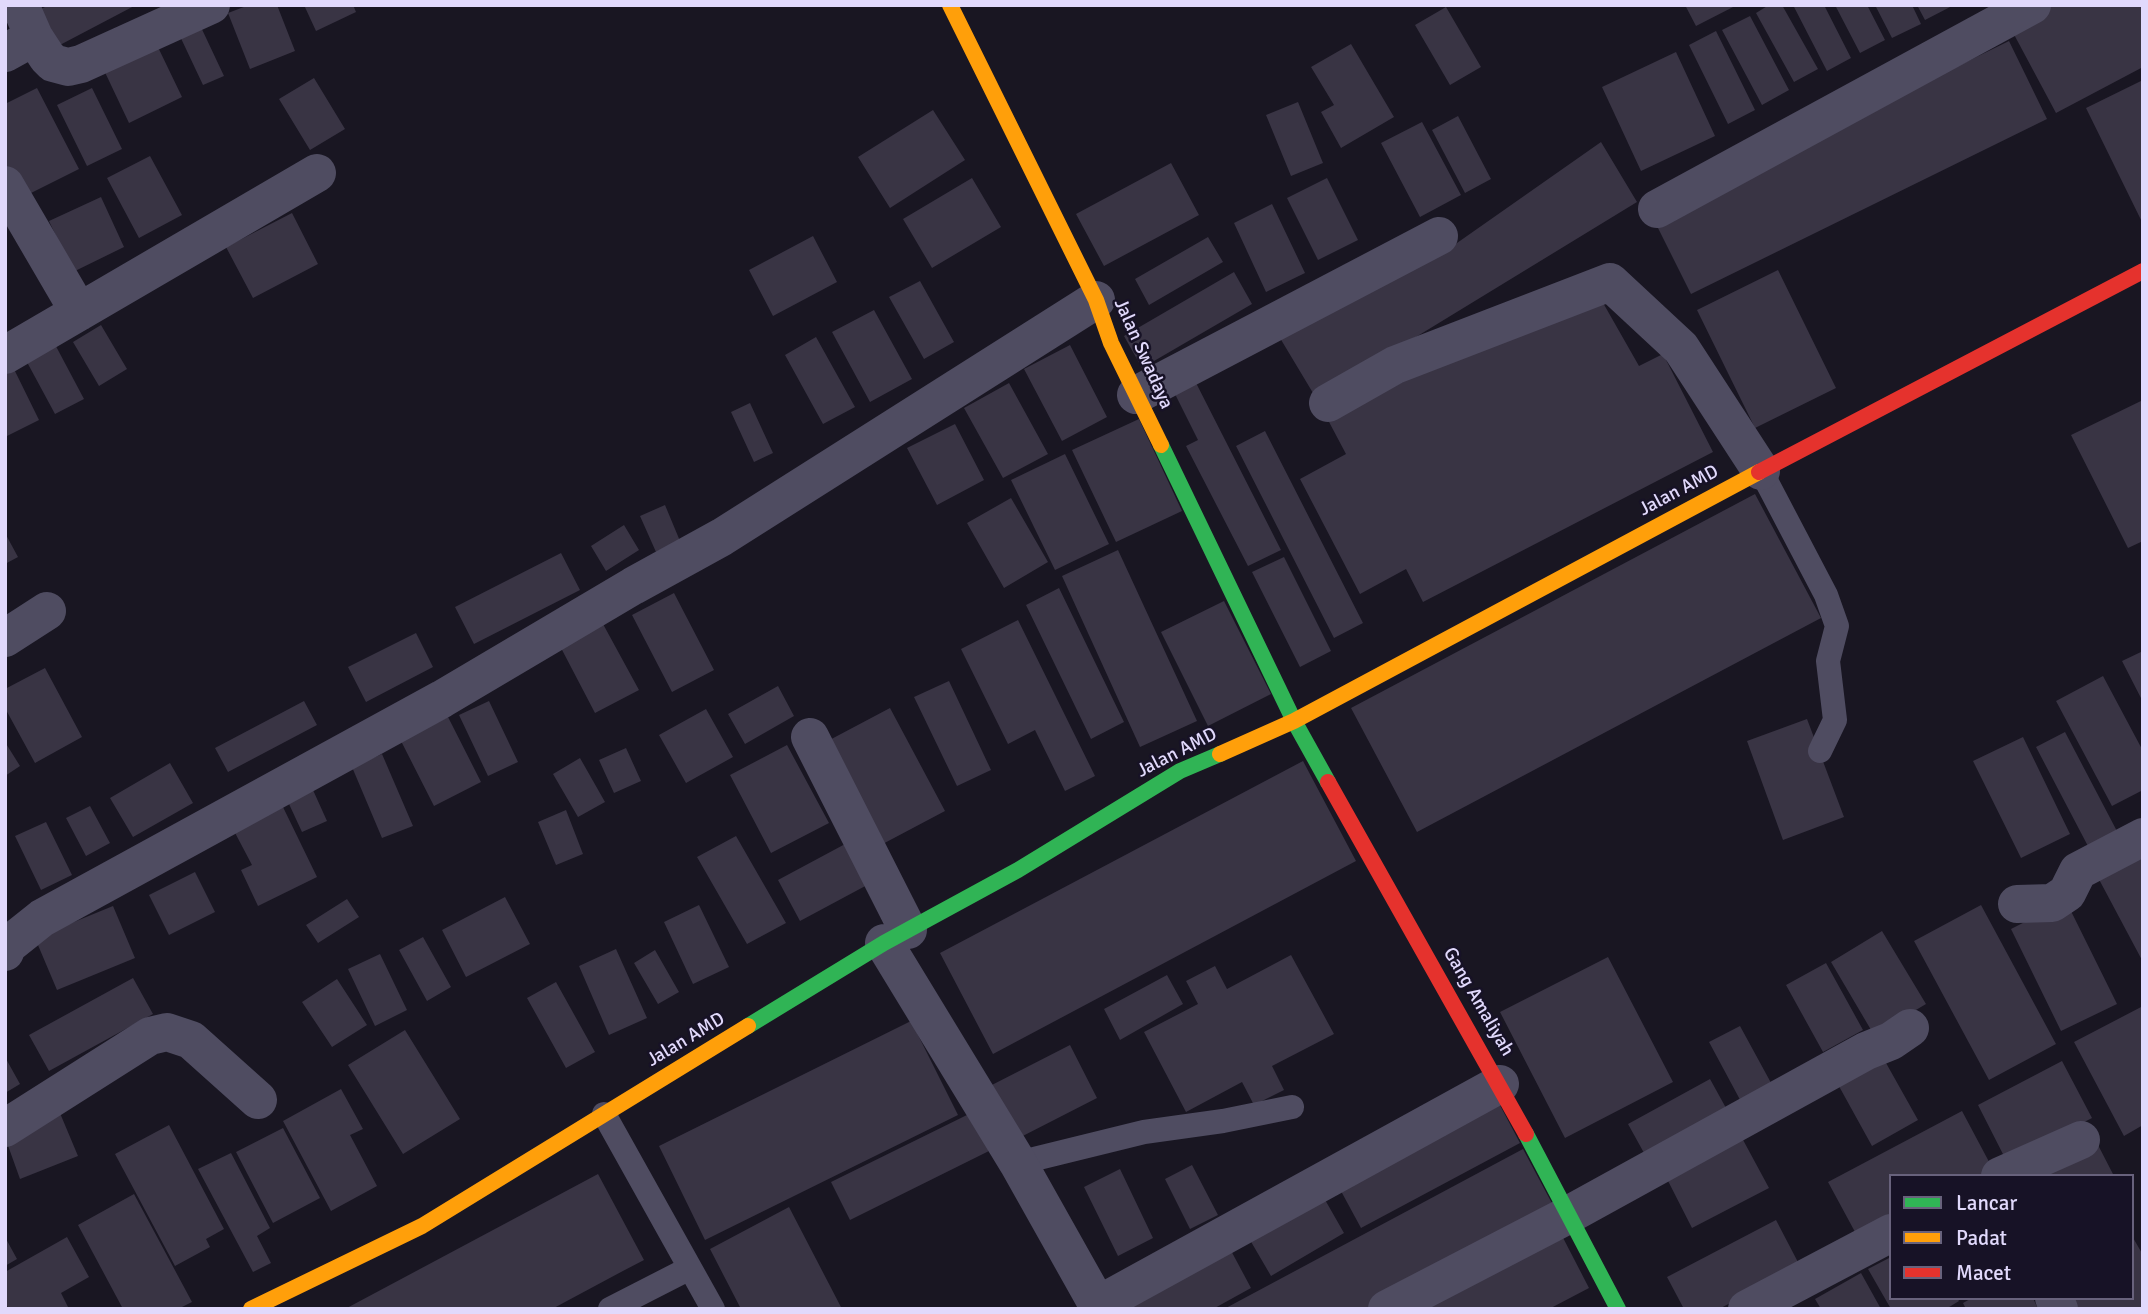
<!DOCTYPE html>
<style>
body{margin:0}
#map{position:relative;width:2148px;height:1314px;overflow:hidden;background:#191622;font-family:Signika,sans-serif}
canvas{display:block}
.frame{position:absolute;inset:0;border:7px solid #e1d9fc;pointer-events:none}
.legend{position:absolute;left:1889px;top:1174px;width:245px;height:126px;box-sizing:border-box;background:#171226;border:2px solid #68627c;margin:0;padding:9px 12px;list-style:none;font-size:21px;color:#e1d9fc}
.legend li{display:flex;align-items:center;gap:14px;height:35px}
.legend b{width:35px;border:2px solid #68627c}
</style>
<div id="map">
<canvas width="2148" height="1314"></canvas>
<div class="frame"></div>
<ul class="legend">
<li><b style="height:9px;background:#30b455"></b>Lancar</li>
<li><b style="height:9px;background:#ff9f0a"></b>Padat</li>
<li><b style="height:9px;background:#e5322d"></b>Macet</li>
</ul>
</div>
<script>
const g = document.querySelector('canvas').getContext('2d');
g.lineJoin = 'round';
function fill(path, color) {
  g.fillStyle = color;
  g.fill(path, 'evenodd');
}
function toPath(rows) {
  const path = new Path2D();
  for (const r of rows) {
    path.moveTo(r[0], r[1]);
    for (let i = 2; i < r.length; i += 2) path.lineTo(r[i], r[i + 1]);
  }
  return path;
}
function trace(path, color, width, dash) {
  g.strokeStyle = color;
  g.lineWidth = width;
  g.lineCap = dash ? 'butt' : 'round';
  g.setLineDash(dash || []);
  g.stroke(path);
}
function write(font, color, halo, rows, align = 'center') {
  g.font = font + ' Signika,sans-serif';
  g.lineWidth = 5;
  g.setLineDash([]);
  g.textBaseline = 'middle';
  g.strokeStyle = halo;
  g.fillStyle = color;
  for (const [text, x, y, turn = 0] of rows) {
    g.save();
    g.translate(x, y);
    g.rotate((+turn || 0) * Math.PI / 180);
    g.textAlign = isNaN(turn) ? turn : align;
    if (halo) g.strokeText(text, 0, 0);
    g.fillText(text, 0, 0);
    g.restore();
  }
}
fill(toPath([
 [49,5,136,5,58,46,39,10],
 [249,5,277,5,295,51,250,69,228,13],
 [304,5,353,5,356,12,316,31],
 [1685,5,1737,5,1696,26],
 [1769,5,1782,5,1818,69,1794,82,1756,13],
 [1793,5,1824,5,1851,58,1827,71],
 [1835,5,1867,5,1885,40,1860,53],
 [1875,5,1912,5,1921,24,1892,38],
 [1917,5,1954,5,1925,20],
 [2050,5,2143,5,2143,67,2056,113,2010,27],
 [1446,7,1481,67,1450,85,1415,25],
 [1750,16,1789,90,1762,105,1722,30],
 [199,23,224,76,203,85,178,32],
 [1716,31,1755,110,1728,124,1689,45],
 [155,41,182,97,129,123,102,66],
 [2009,41,2047,119,1691,294,1652,216],
 [1351,44,1394,117,1341,148,1321,112,1334,105,1311,67],
 [1676,52,1715,136,1641,171,1602,87],
 [314,78,345,129,310,150,279,99],
 [2143,80,2143,224,2086,108],
 [37,88,79,169,19,199,5,172,5,104],
 [92,88,122,149,87,166,57,105],
 [1298,102,1323,163,1291,176,1266,115],
 [933,110,965,160,890,208,858,157],
 [1458,116,1491,179,1465,193,1432,130],
 [1422,122,1461,195,1420,217,1381,143],
 [1601,142,1637,202,1316,398,1280,338,1447,250],
 [150,156,182,215,139,238,107,178],
 [1171,163,1199,215,1104,266,1076,214],
 [972,178,1001,227,932,268,903,219],
 [1327,178,1358,240,1318,260,1287,198],
 [101,197,124,247,73,272,49,221],
 [1272,204,1305,273,1266,292,1234,223],
 [292,213,318,264,253,298,226,247],
 [813,236,837,282,773,316,749,270],
 [1208,237,1223,262,1149,305,1135,279],
 [1778,270,1836,388,1755,428,1697,310],
 [1234,272,1252,304,1142,368,1124,336],
 [920,281,954,342,924,359,889,297],
 [1598,294,1639,366,1663,354,1713,452,1423,602,1406,569,1360,594,1300,479,1346,454,1328,420,1426,370],
 [874,310,912,379,870,402,832,332],
 [101,325,127,369,99,386,73,342],
 [50,335,84,399,55,414,21,351],
 [816,337,855,407,823,424,785,355],
 [1070,345,1107,417,1062,441,1024,369],
 [11,363,39,420,5,437,5,366],
 [1193,377,1281,550,1248,566,1186,446,1198,440,1172,388],
 [1009,383,1048,454,1003,478,964,408],
 [2143,400,2143,541,2128,548,2071,435],
 [750,403,773,453,754,462,731,412],
 [1139,419,1182,511,1116,542,1072,450],
 [955,424,984,480,937,505,907,448],
 [1265,431,1363,623,1334,638,1236,446],
 [1065,454,1109,544,1055,570,1011,480],
 [1755,494,1821,618,1417,832,1351,708],
 [1011,498,1048,562,1004,588,967,523],
 [665,505,680,541,656,552,640,516],
 [624,525,639,550,606,571,591,546],
 [5,533,18,557,5,564],
 [1118,550,1197,721,1140,747,1062,576],
 [561,553,580,590,474,644,455,607],
 [1284,557,1331,651,1300,667,1252,572],
 [1059,588,1124,722,1091,739,1026,605],
 [674,593,714,670,672,692,632,615],
 [1224,601,1271,694,1208,726,1161,632],
 [1018,620,1095,776,1065,791,1035,730,1008,744,961,649],
 [603,624,639,690,595,713,560,646],
 [416,633,433,667,366,702,348,667],
 [2143,651,2143,702,2122,661],
 [45,668,82,737,35,763,5,708,5,689],
 [2103,676,2143,751,2143,790,2112,806,2056,701],
 [949,681,991,770,957,786,914,697],
 [778,686,794,716,745,744,728,714],
 [304,701,317,725,228,772,215,748],
 [489,701,518,762,488,776,459,715],
 [890,708,945,811,877,847,822,744],
 [706,709,733,757,686,783,659,735],
 [448,717,481,782,434,806,401,741],
 [1807,719,1844,817,1783,840,1747,741],
 [2065,732,2119,835,2090,850,2036,747],
 [2023,737,2070,834,2021,858,1973,761],
 [5,742,20,766,5,776],
 [787,745,829,823,771,853,730,775],
 [626,748,641,781,614,793,599,760],
 [382,754,413,826,382,838,352,767],
 [580,758,605,802,578,817,553,774],
 [1303,761,1356,861,993,1054,940,953],
 [170,763,193,803,133,837,110,798],
 [308,779,327,821,302,832,283,791],
 [282,805,317,877,258,906,241,870,252,865,233,829],
 [90,806,110,843,86,856,66,818],
 [566,810,583,854,556,865,538,822],
 [46,822,72,875,41,890,15,836],
 [736,836,786,923,747,944,697,857],
 [847,843,869,884,800,921,778,880],
 [2143,844,2143,962,2094,870],
 [195,872,215,912,169,935,149,895],
 [505,897,530,944,466,977,442,930],
 [347,899,359,917,318,943,306,925],
 [2066,901,2117,1004,2061,1031,2011,929],
 [699,905,729,967,693,984,664,922],
 [1981,905,2056,1044,1989,1080,1914,941],
 [113,906,135,958,57,990,35,938],
 [1882,931,1926,1004,1874,1035,1831,962],
 [423,937,451,987,427,1001,399,950],
 [616,949,647,1018,609,1035,579,966],
 [655,950,679,992,658,1004,634,963],
 [380,954,407,1010,375,1026,348,969],
 [1291,955,1334,1034,1272,1066,1284,1090,1254,1105,1242,1082,1186,1112,1144,1032,1198,1004,1186,981,1215,966,1227,989],
 [1608,957,1673,1082,1565,1138,1500,1012],
 [1826,963,1863,1030,1823,1052,1786,985],
 [1167,975,1183,1004,1120,1040,1104,1009],
 [133,978,153,1014,49,1071,29,1035],
 [337,979,367,1025,332,1047,302,1002],
 [556,982,595,1052,566,1068,527,998],
 [2143,1006,2143,1125,2124,1136,2074,1042],
 [911,1021,958,1115,705,1240,659,1146],
 [1740,1026,1776,1092,1745,1109,1709,1042],
 [405,1030,460,1119,403,1154,348,1065],
 [1070,1045,1097,1098,1013,1141,986,1088],
 [1881,1054,1918,1120,1872,1146,1835,1079],
 [5,1057,20,1084,5,1093],
 [2062,1061,2092,1118,2007,1162,1978,1105],
 [1710,1079,1731,1117,1649,1162,1628,1124],
 [341,1089,363,1129,350,1135,377,1186,331,1211,283,1121],
 [1494,1094,1520,1143,1361,1228,1335,1180],
 [57,1106,78,1156,20,1179,6,1140],
 [1962,1111,1995,1173,1990,1176,1891,1176,1891,1228,1861,1243,1828,1182],
 [971,1113,989,1151,850,1220,831,1182],
 [169,1125,224,1229,206,1239,210,1247,175,1266,115,1154],
 [283,1128,320,1198,273,1223,236,1152],
 [1742,1138,1769,1188,1692,1228,1666,1177],
 [2098,1145,2114,1176,2038,1176],
 [1523,1149,1555,1209,1369,1309,1224,1309],
 [231,1153,270,1228,257,1236,271,1263,253,1272,198,1169],
 [1192,1165,1218,1215,1190,1229,1165,1179],
 [1120,1169,1153,1238,1118,1256,1084,1187],
 [598,1174,644,1260,621,1272,552,1309,345,1309],
 [134,1194,192,1302,178,1309,123,1309,78,1225],
 [1324,1198,1344,1233,1271,1276,1250,1240],
 [789,1207,842,1309,741,1309,710,1249],
 [1776,1220,1800,1266,1719,1309,1684,1309,1667,1277],
 [1559,1230,1589,1288,1549,1309,1409,1309],
 [2132,1236,2143,1255,2143,1309,2075,1309,2069,1298,2132,1298],
 [5,1237,17,1259,5,1266],
 [67,1237,89,1277,61,1293,69,1309,9,1309,5,1303,5,1272],
 [1228,1245,1251,1288,1213,1309,1122,1309],
 [1891,1257,1891,1298,1957,1298,1959,1301,1946,1309,1891,1309,1868,1269],
 [1861,1273,1881,1309,1821,1309,1815,1299],
 [1972,1298,2033,1298,2038,1309,1966,1309,1963,1303]
]), '#393444');
trace(toPath([
 [1761,471,1826,595,1837,626,1828,661,1835,720,1820,751],
 [604,1114,713,1309],
 [1018,1163,1144,1132,1223,1121,1292,1107],
 [610,1309,690,1268]
]), '#4f4c61', 24);
trace(toPath([
 [20,5,34,37,47,57,53,63,68,67,81,64,211,5],
 [5,53,34,37],
 [5,185,79,312],
 [1657,209,2032,5],
 [5,355,317,173],
 [1136,395,1439,236],
 [1328,403,1395,365,1610,282,1681,348,1761,471],
 [5,638,47,611],
 [810,737,908,930],
 [2017,904,2052,903,2067,893,2078,871,2143,837],
 [884,943,1018,1163,1100,1309],
 [5,952,7,946,42,918,442,699,633,586,722,537,1096,300],
 [5,1128,150,1036,167,1032,191,1040,258,1100],
 [2000,1176,2081,1140],
 [2054,1298,2059,1309],
 [1098,1305,1500,1084],
 [1387,1309,1570,1214,1866,1051,1891,1041,1910,1028],
 [1747,1309,1891,1233]
]), '#4f4c61', 38);
trace(toPath([
 [1161,445,1294,721,1328,782],
 [748,1026,884,943,1018,870,1180,771,1220,754],
 [1526,1134,1618,1309]
]), '#30b455', 16);
trace(toPath([
 [950,5,1096,300,1111,343,1161,445],
 [1220,754,1294,721,1759,472],
 [251,1309,422,1226,748,1026]
]), '#ff9f0a', 16);
trace(toPath([
 [1759,472,2143,271],
 [1328,782,1526,1134]
]), '#e5322d', 16);
write('19px', '#e1d9fc', '#171226', [
 ["Jalan Swadaya",1143,354,66],
 ["Jalan AMD",1679,491,-28],
 ["Jalan AMD",1177,753,-27],
 ["Gang Amaliyah",1478,1002,60],
 ["Jalan AMD",686,1040,-31]
]);
</script>
